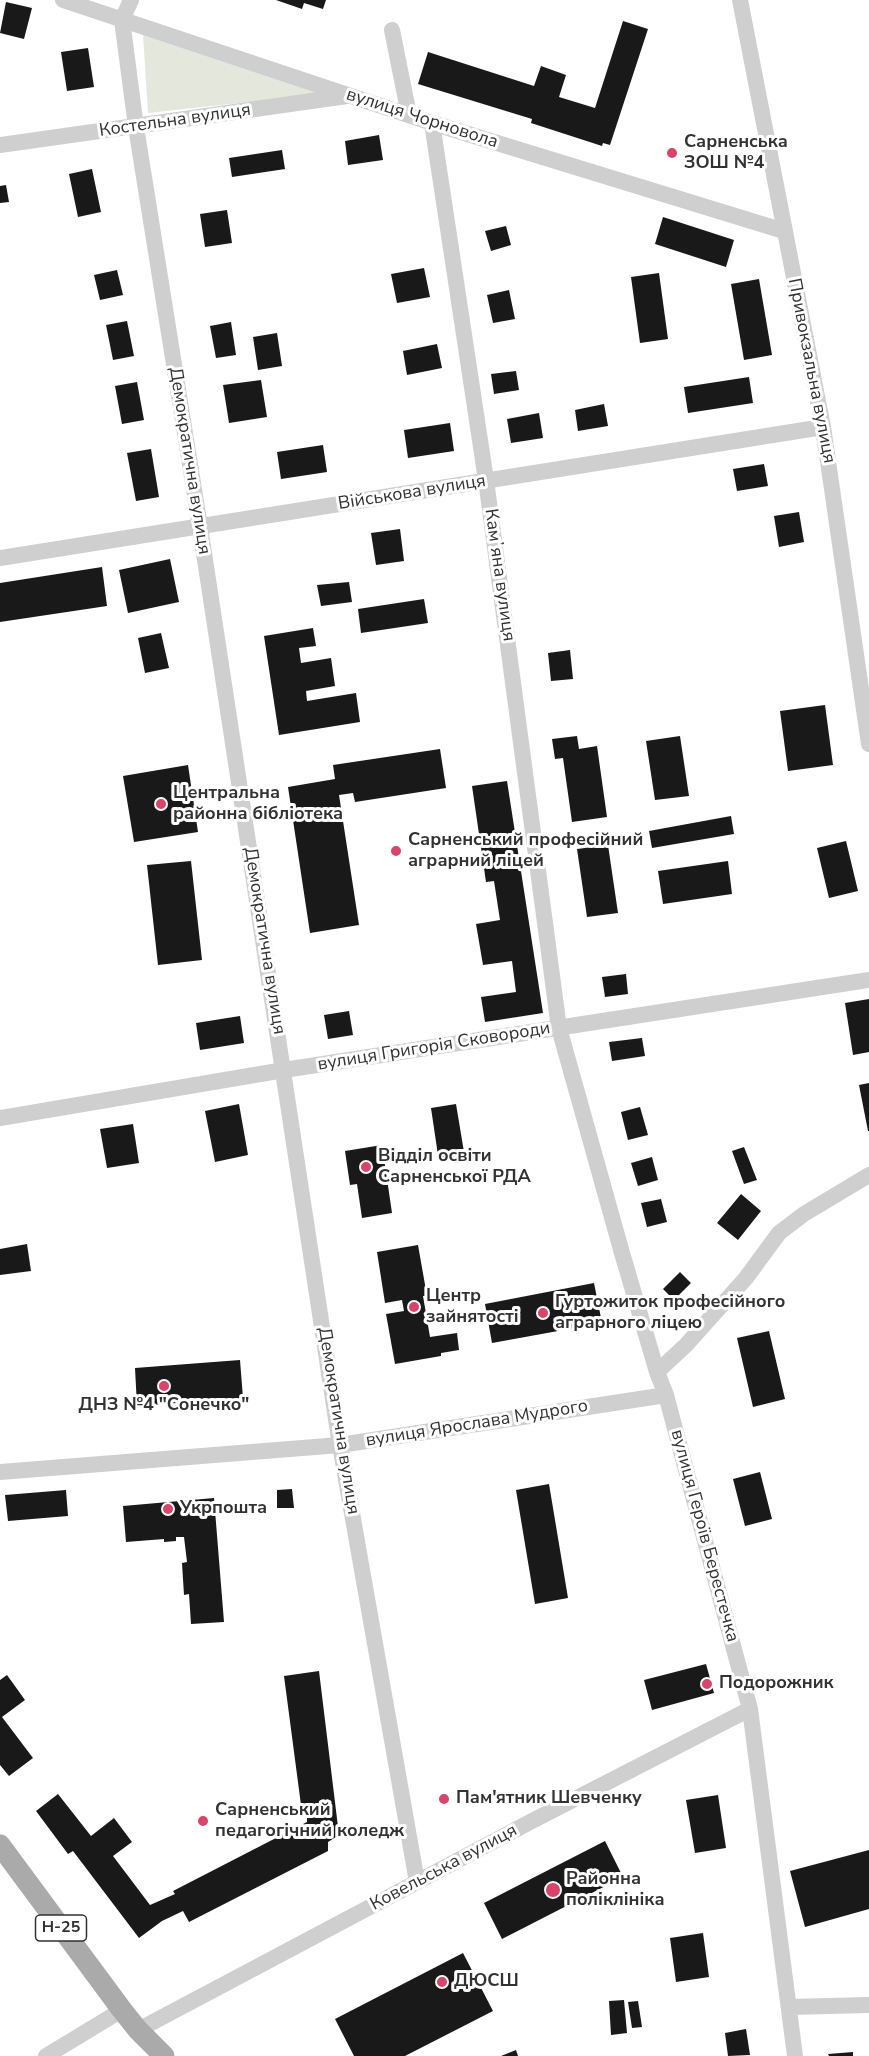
<!DOCTYPE html>
<meta charset="utf-8">
<style>
body{margin:0}
canvas{display:block;background:#fff}
</style>
<canvas width="869" height="2056"></canvas>
<script>
const g = document.querySelector('canvas').getContext('2d');
g.lineJoin = 'round';
function fill(path, color) {
  g.fillStyle = color;
  g.fill(path, 'evenodd');
}
function toPath(rows) {
  const path = new Path2D();
  for (const r of rows) {
    path.moveTo(r[0], r[1]);
    for (let i = 2; i < r.length; i += 2) path.lineTo(r[i], r[i + 1]);
  }
  return path;
}
function trace(path, color, width, dash) {
  g.strokeStyle = color;
  g.lineWidth = width;
  g.lineCap = dash ? 'butt' : 'round';
  g.setLineDash(dash || []);
  g.stroke(path);
}
function write(font, color, halo, rows, align = 'center') {
  g.font = font + ' "Nunito Sans",sans-serif';
  g.lineWidth = 6;
  g.setLineDash([]);
  g.textBaseline = 'middle';
  g.strokeStyle = halo;
  g.fillStyle = color;
  for (const [text, x, y, turn = 0] of rows) {
    g.save();
    g.translate(x, y);
    g.rotate((+turn || 0) * Math.PI / 180);
    g.textAlign = isNaN(turn) ? turn : align;
    if (halo) g.strokeText(text, 0, 0);
    g.fillText(text, 0, 0);
    g.restore();
  }
}
fill(toPath([
 [143,34,322,94,148,113]
]), '#e4e8dc');
fill(toPath([
 [276,0,326,0,323,9,304,3,302,9],
 [6,2,32,8,24,39,0,33],
 [623,21,648,29,610,145,603,143,602,146,531,123,532,119,418,84,428,52,534,86,541,66,566,75,559,97,595,108],
 [88,48,94,87,67,91,61,52],
 [379,135,383,160,348,165,345,141],
 [282,150,285,169,232,177,229,158],
 [92,169,101,212,78,217,69,174],
 [6,185,9,202,0,203,0,186],
 [227,210,232,243,205,247,200,214],
 [663,217,734,240,726,267,655,244],
 [506,226,511,245,491,251,485,231],
 [424,268,430,297,397,303,391,274],
 [117,270,123,295,100,300,94,275],
 [659,273,668,339,640,343,631,277],
 [759,279,772,355,744,360,731,284],
 [509,290,515,319,493,323,487,295],
 [127,321,134,356,113,360,106,325],
 [231,322,236,355,216,358,210,326],
 [277,333,282,366,258,370,253,337],
 [437,344,442,368,407,375,403,351],
 [516,371,519,390,494,394,491,374],
 [749,377,753,403,688,413,684,387],
 [261,380,267,417,229,423,223,385],
 [137,382,144,420,122,424,115,386],
 [604,404,608,426,578,431,575,410],
 [539,413,543,438,511,443,507,419],
 [450,423,454,451,408,458,404,430],
 [323,445,327,472,281,479,277,452],
 [151,449,159,497,136,501,127,453],
 [764,464,768,486,737,491,733,469],
 [799,512,804,542,779,547,774,516],
 [400,529,404,561,376,565,371,533],
 [170,559,179,602,128,613,119,570],
 [102,567,107,606,0,622,0,583],
 [349,582,352,602,321,606,317,585],
 [424,599,428,623,361,633,358,609],
 [313,628,316,646,299,648,301,663,331,658,335,686,306,691,307,701,356,693,360,722,279,735,264,636],
 [161,633,169,668,145,673,138,638],
 [570,650,573,679,551,681,548,653],
 [825,705,833,765,788,771,780,711],
 [577,736,579,749,597,746,607,817,572,822,563,758,555,759,552,739],
 [680,736,689,796,655,800,646,741],
 [440,749,446,788,355,802,353,793,339,795,359,925,310,933,288,787,335,779,333,765],
 [188,765,198,832,134,842,123,776],
 [507,781,543,1013,485,1022,481,997,516,992,512,961,483,965,476,924,500,920,494,881,486,882,472,786],
 [731,816,734,834,652,848,649,831],
 [846,841,858,891,829,898,817,848],
 [608,845,618,913,587,917,577,849],
 [191,861,202,960,158,965,147,865],
 [728,861,732,894,663,904,658,871],
 [626,974,628,994,605,997,602,977],
 [869,999,869,1052,853,1055,845,1003],
 [349,1011,353,1035,328,1039,324,1015],
 [240,1016,244,1043,200,1050,196,1023],
 [642,1038,645,1056,612,1061,609,1042],
 [869,1083,869,1131,868,1131,859,1085],
 [239,1104,248,1155,215,1162,205,1111],
 [456,1104,465,1158,439,1162,431,1108],
 [640,1107,648,1135,628,1140,621,1112],
 [133,1124,139,1163,107,1168,100,1129],
 [382,1145,392,1213,362,1218,357,1184,350,1185,345,1151],
 [744,1147,757,1180,744,1184,732,1151],
 [652,1157,658,1180,638,1186,631,1163],
 [741,1194,761,1211,738,1240,717,1223],
 [661,1199,667,1222,647,1227,641,1203],
 [27,1244,31,1271,0,1275,0,1249],
 [418,1245,427,1296,423,1296,430,1337,457,1333,459,1350,441,1353,441,1356,395,1364,386,1314,404,1311,402,1300,385,1303,377,1252],
 [680,1272,691,1283,674,1300,663,1289],
 [594,1283,602,1323,492,1343,485,1304],
 [769,1331,785,1399,753,1407,737,1338],
 [240,1360,243,1398,137,1406,135,1368],
 [760,1472,772,1519,745,1526,733,1479],
 [549,1484,568,1598,535,1604,516,1490],
 [292,1489,294,1508,277,1508,277,1490],
 [66,1490,68,1516,8,1521,5,1495],
 [214,1498,224,1622,191,1624,189,1594,184,1595,182,1563,187,1562,184,1537,176,1537,176,1541,164,1542,164,1539,126,1542,123,1506],
 [706,1664,714,1693,652,1710,644,1680],
 [319,1671,339,1835,328,1842,328,1851,189,1922,183,1911,162,1921,139,1938,73,1851,68,1854,36,1811,58,1794,91,1836,114,1818,132,1842,113,1856,150,1905,175,1894,173,1891,307,1822,307,1804,301,1805,284,1676],
 [7,1675,25,1700,2,1717,33,1758,9,1776,0,1765,0,1680],
 [718,1795,726,1848,695,1853,686,1800],
 [605,1841,623,1877,502,1939,484,1903],
 [869,1850,869,1909,805,1927,790,1871],
 [703,1933,709,1977,676,1982,670,1938],
 [463,1953,493,2011,405,2056,354,2056,335,2019],
 [624,2000,627,2033,611,2035,609,2001],
 [638,2001,642,2027,632,2028,628,2002],
 [746,2029,750,2055,728,2056,725,2033],
 [516,2050,518,2056,501,2056],
 [853,2052,853,2056,829,2056,828,2054]
]), '#191919');
trace(toPath([
 [63,0,432,123,784,231],
 [131,0,122,20,136,127,200,527,340,1445,417,1882],
 [740,0,823,427,869,744],
 [392,30,409,115],
 [432,123,486,480,559,1028,622,1253,657,1372,666,1395,750,1709,795,2056],
 [0,145,347,96],
 [0,558,823,427],
 [0,1118,284,1070,869,980],
 [657,1372,686,1345,746,1278,779,1233,804,1214,869,1175],
 [0,1472,340,1445,666,1395],
 [789,2007,869,2005],
 [138,2030,532,1821,750,1709],
 [46,2056,122,2010]
]), '#cfcfcf', 16);
trace(toPath([
 [0,1845,122,2010,138,2030,164,2056]
]), '#aaa', 21);
for (const [x, y, r, color] of [
 [672,153,6,"#d9446b"],
 [161,804,6,"#d9446b"],
 [396,851,6,"#d9446b"],
 [366,1167,6,"#d9446b"],
 [414,1307,6,"#d9446b"],
 [543,1313,6,"#d9446b"],
 [164,1386,6,"#d9446b"],
 [168,1509,6,"#d9446b"],
 [707,1684,6,"#d9446b"],
 [444,1799,6,"#d9446b"],
 [203,1821,6,"#d9446b"],
 [553,1890,8,"#d9446b"],
 [442,1982,6,"#d9446b"]
]) {
  const dot = new Path2D();
  dot.arc(x, y, r, 0, 2 * Math.PI);
  g.fillStyle = color;
  g.fill(dot);
  trace(dot, '#fff', 2);
}
for (const [x, y, w] of [
 [61,1928,51]
]) {
  const box = new Path2D();
  box.roundRect(x - w / 2, y - 13, w, 26, 4.5);
  g.fillStyle = '#fff';
  g.fill(box);
  trace(box, '#323232', 1.5);
}
write('bold 16px', '#323232', null, [
 ["Н-25",61,1928]
]);
write('18px', '#323232', '#fff', [
 ["вулиця Чорновола",422,119,18],
 ["Костельна вулиця",175,121,-8],
 ["Привокзальна вулиця",811,371,79],
 ["Демократична вулиця",189,461,81],
 ["Військова вулиця",412,493,-9],
 ["Камʼяна вулиця",499,575,82],
 ["Демократична вулиця",264,941,81],
 ["вулиця Григорія Сковороди",434,1047,-9],
 ["Демократична вулиця",338,1421,81],
 ["вулиця Ярослава Мудрого",477,1424,-9],
 ["вулиця Героїв Берестечка",704,1536,75],
 ["Ковельська вулиця",444,1868,-28]
]);
write('bold 18px', '#323232', '#fff', [
 ["Сарненська",684,143],
 ["ЗОШ №4",684,164],
 ["Центральна",173,794],
 ["районна бібліотека",173,815],
 ["Сарненський професійний",408,841],
 ["аграрний ліцей",408,862],
 ["Відділ освіти",378,1157],
 ["Сарненської РДА",378,1178],
 ["Центр",426,1297],
 ["зайнятості",426,1318],
 ["Гуртожиток професійного",555,1303],
 ["аграрного ліцею",555,1324],
 ["ДНЗ №4 \"Сонечко\"",164,1406,"center"],
 ["Укрпошта",180,1509],
 ["Подорожник",719,1684],
 ["Пам'ятник Шевченку",456,1799],
 ["Сарненський",215,1811],
 ["педагогічний коледж",215,1832],
 ["Районна",566,1880],
 ["поліклініка",566,1901],
 ["ДЮСШ",454,1982]
], 'left');
</script>
